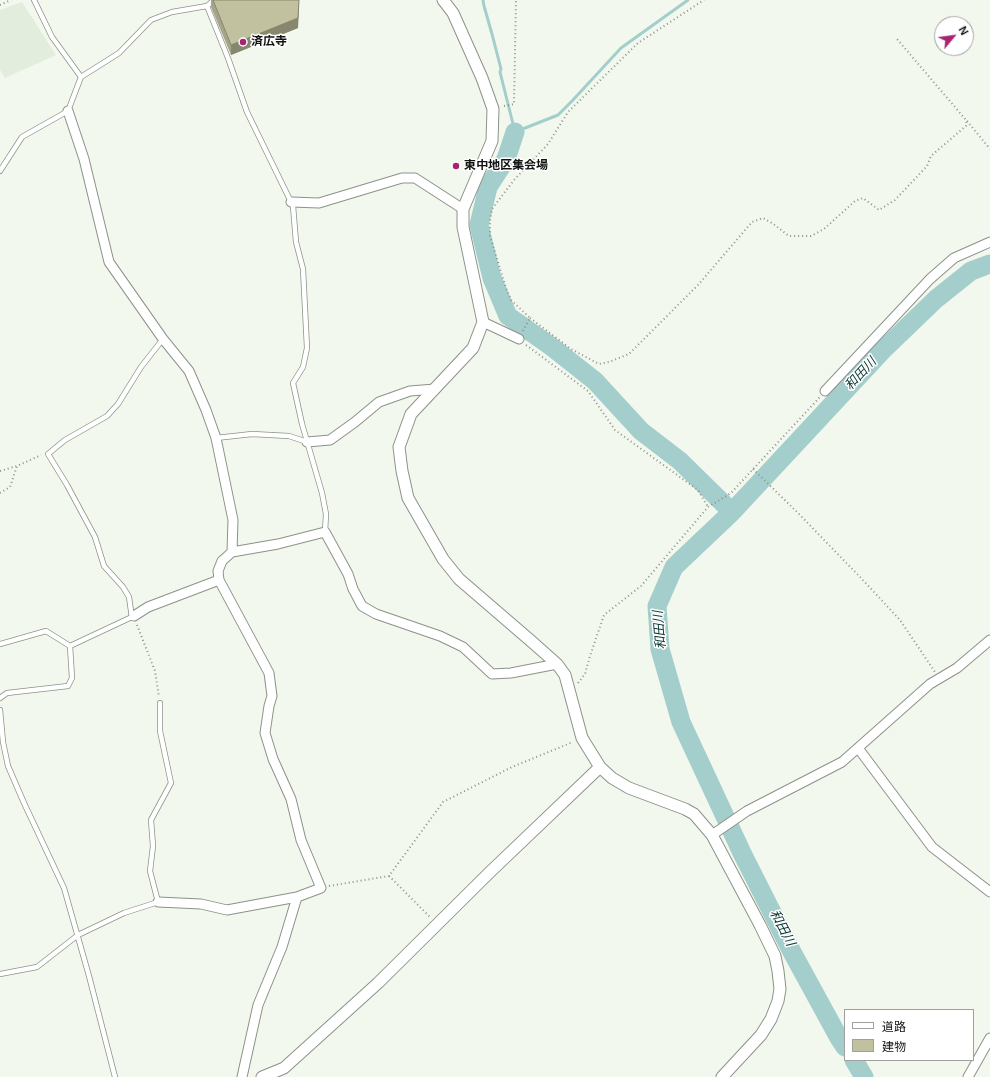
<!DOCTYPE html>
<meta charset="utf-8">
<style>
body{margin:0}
#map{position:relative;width:990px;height:1077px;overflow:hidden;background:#f2f8ee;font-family:Arial,"Noto Sans JP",sans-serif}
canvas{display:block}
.legend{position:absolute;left:844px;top:1009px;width:130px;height:52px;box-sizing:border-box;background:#fff;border:1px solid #a0a19f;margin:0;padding:5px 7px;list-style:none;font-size:12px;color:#111310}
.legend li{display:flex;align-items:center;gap:8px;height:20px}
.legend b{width:20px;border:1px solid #a0a19f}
.north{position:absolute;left:934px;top:16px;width:40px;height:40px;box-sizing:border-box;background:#fff;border:1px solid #a0a19f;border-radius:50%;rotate:61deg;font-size:11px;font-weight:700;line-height:16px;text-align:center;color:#111310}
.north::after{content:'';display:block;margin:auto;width:14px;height:18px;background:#a62471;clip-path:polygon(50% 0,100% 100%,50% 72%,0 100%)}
</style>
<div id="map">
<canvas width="990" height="1077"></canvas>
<ul class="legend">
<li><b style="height:5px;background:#fff"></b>道路</li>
<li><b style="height:11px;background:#c1c09f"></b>建物</li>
</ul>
<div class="north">N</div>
</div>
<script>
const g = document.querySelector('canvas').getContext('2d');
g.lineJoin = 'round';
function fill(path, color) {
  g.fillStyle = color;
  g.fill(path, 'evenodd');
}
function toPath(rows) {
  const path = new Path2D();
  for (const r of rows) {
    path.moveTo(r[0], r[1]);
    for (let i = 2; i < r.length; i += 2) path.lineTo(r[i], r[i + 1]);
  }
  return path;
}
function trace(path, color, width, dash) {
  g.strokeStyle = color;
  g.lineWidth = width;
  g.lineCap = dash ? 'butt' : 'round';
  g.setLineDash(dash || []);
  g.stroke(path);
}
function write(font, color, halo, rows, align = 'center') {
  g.font = font + ' Arial,"Noto Sans JP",sans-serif';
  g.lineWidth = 3;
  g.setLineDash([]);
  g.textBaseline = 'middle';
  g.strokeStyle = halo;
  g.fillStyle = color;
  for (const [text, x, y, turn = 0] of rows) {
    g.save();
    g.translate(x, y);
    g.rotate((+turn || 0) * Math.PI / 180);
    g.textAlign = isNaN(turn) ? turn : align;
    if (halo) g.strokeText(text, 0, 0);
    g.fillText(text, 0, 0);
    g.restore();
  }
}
fill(toPath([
 [22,2,56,55,5,78,0,70,0,10]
]), '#e3eddd');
trace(toPath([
 [483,0,484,6,492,34,501,69,500,72,515,132,558,115,572,101,621,48,688,0]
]), '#a4cecc', 3);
trace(toPath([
 [515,132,506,159,488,187,479,225,492,278,508,316,552,347,595,381,641,431,680,461,732,512],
 [845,1047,839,1038,792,952,742,853,681,722,660,649,657,606,674,567,732,512,882,351,936,299,971,271,990,264],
 [854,1060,864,1077]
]), '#a4cecc', 19);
const service = toPath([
 [34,0,52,37,81,77],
 [207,6,228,58,247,112,293,206,296,242,303,269,307,348,303,367,293,383,302,424,322,493,326,514,325,532],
 [0,171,22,137,68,111,81,77,119,53,151,20,172,12,207,6,214,0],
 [216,438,252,434,289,436,307,442],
 [132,618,129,597,123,587,104,566,95,537,67,485,48,454,65,440,107,416,118,404,141,367,163,339],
 [0,644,46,631,70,646,134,616],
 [0,698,7,693,68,686,72,678,70,646],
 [0,710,3,742,8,766,24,803,64,888,89,976,115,1077],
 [0,974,37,967,78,935,124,913,158,902,150,871,153,846,151,820,171,783,160,731,160,703]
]);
const minor = toPath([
 [68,111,84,159,109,262,163,339,189,371,206,410,216,438,233,520,232,552],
 [291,202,319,203,402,178,415,178,463,209],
 [483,322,519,339],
 [825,391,930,279,954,258,990,242],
 [307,442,330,440,355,422,379,402,410,391,435,389],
 [134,616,148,607,219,580],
 [858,748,932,847,990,892],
 [712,835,747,811,842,762,930,684,957,668,990,640],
 [158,902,201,904,227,910,297,897,321,888,301,840,291,799,273,759,265,733,269,706,272,696,269,673,219,580,218,571,222,561,232,552,278,544,325,532,348,574,353,589,362,606,376,614,440,636,463,647,492,674,511,673,557,664],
 [242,1077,258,1005,282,947,297,897],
 [968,1077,990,1038]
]);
const tertiary = toPath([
 [443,0,453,13,482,78,493,109,492,141,463,209,463,227,483,322,473,348,411,414,399,447,402,471,408,498,443,559,459,579,531,641,557,664,565,675,582,738,600,767,612,778,629,788,685,809,694,814,712,835,760,925,775,956,778,971,780,989,778,1001,771,1019,761,1035,722,1077],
 [262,1077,284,1068,378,983,490,872,600,767]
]);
trace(service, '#8c9289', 6);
trace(minor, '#8c9289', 11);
trace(tertiary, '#8c9289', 13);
trace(toPath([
 [0,5,11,0],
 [504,106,514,104,516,0],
 [967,121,990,149],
 [530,318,571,349,599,364,609,362,629,354,698,285,752,222,763,218,772,223,789,236,811,236,824,229,855,201,863,198,879,210,895,200,927,166,931,156,967,125,966,120,897,39],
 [523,331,530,318,511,300,506,288,490,236,490,221,492,209,514,180,548,144,568,112,638,43,704,0],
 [526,345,588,391,615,430,698,490,708,507],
 [753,469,798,513,861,578,900,620,935,672],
 [0,471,17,466,41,455],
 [0,493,10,487,17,466],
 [137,625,155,671,159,697],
 [578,683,585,674,590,656,604,615,641,586,708,507,731,493,820,397],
 [389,876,431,918],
 [329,886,389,876,443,802,512,767,573,742]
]), '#8d918a', 2, [1, 3]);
trace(service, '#fff', 4.5);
trace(minor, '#fff', 9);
trace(tertiary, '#fff', 11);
fill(toPath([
 [211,0,299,0,298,28,231,55,211,7]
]), '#a6a589');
fill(toPath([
 [299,0,298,28,231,55,231,45]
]), '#87866f');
const building = toPath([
 [213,0,299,0,298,18,231,45,213,0]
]);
fill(building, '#c1c09f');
trace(building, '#87866f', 1);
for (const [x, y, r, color] of [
 [243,42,4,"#a62471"],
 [456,166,4,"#a62471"]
]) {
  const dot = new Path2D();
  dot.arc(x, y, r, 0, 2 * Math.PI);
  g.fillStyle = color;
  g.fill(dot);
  trace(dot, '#fff', 1.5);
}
write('bold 12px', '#111310', '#fff', [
 ["済広寺",251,42],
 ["東中地区集会場",464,166]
], 'left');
write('italic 13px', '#0c3534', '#fff', [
 ["和田川",861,374,-47],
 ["和田川",660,630,-95],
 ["和田川",782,928,62]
]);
</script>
